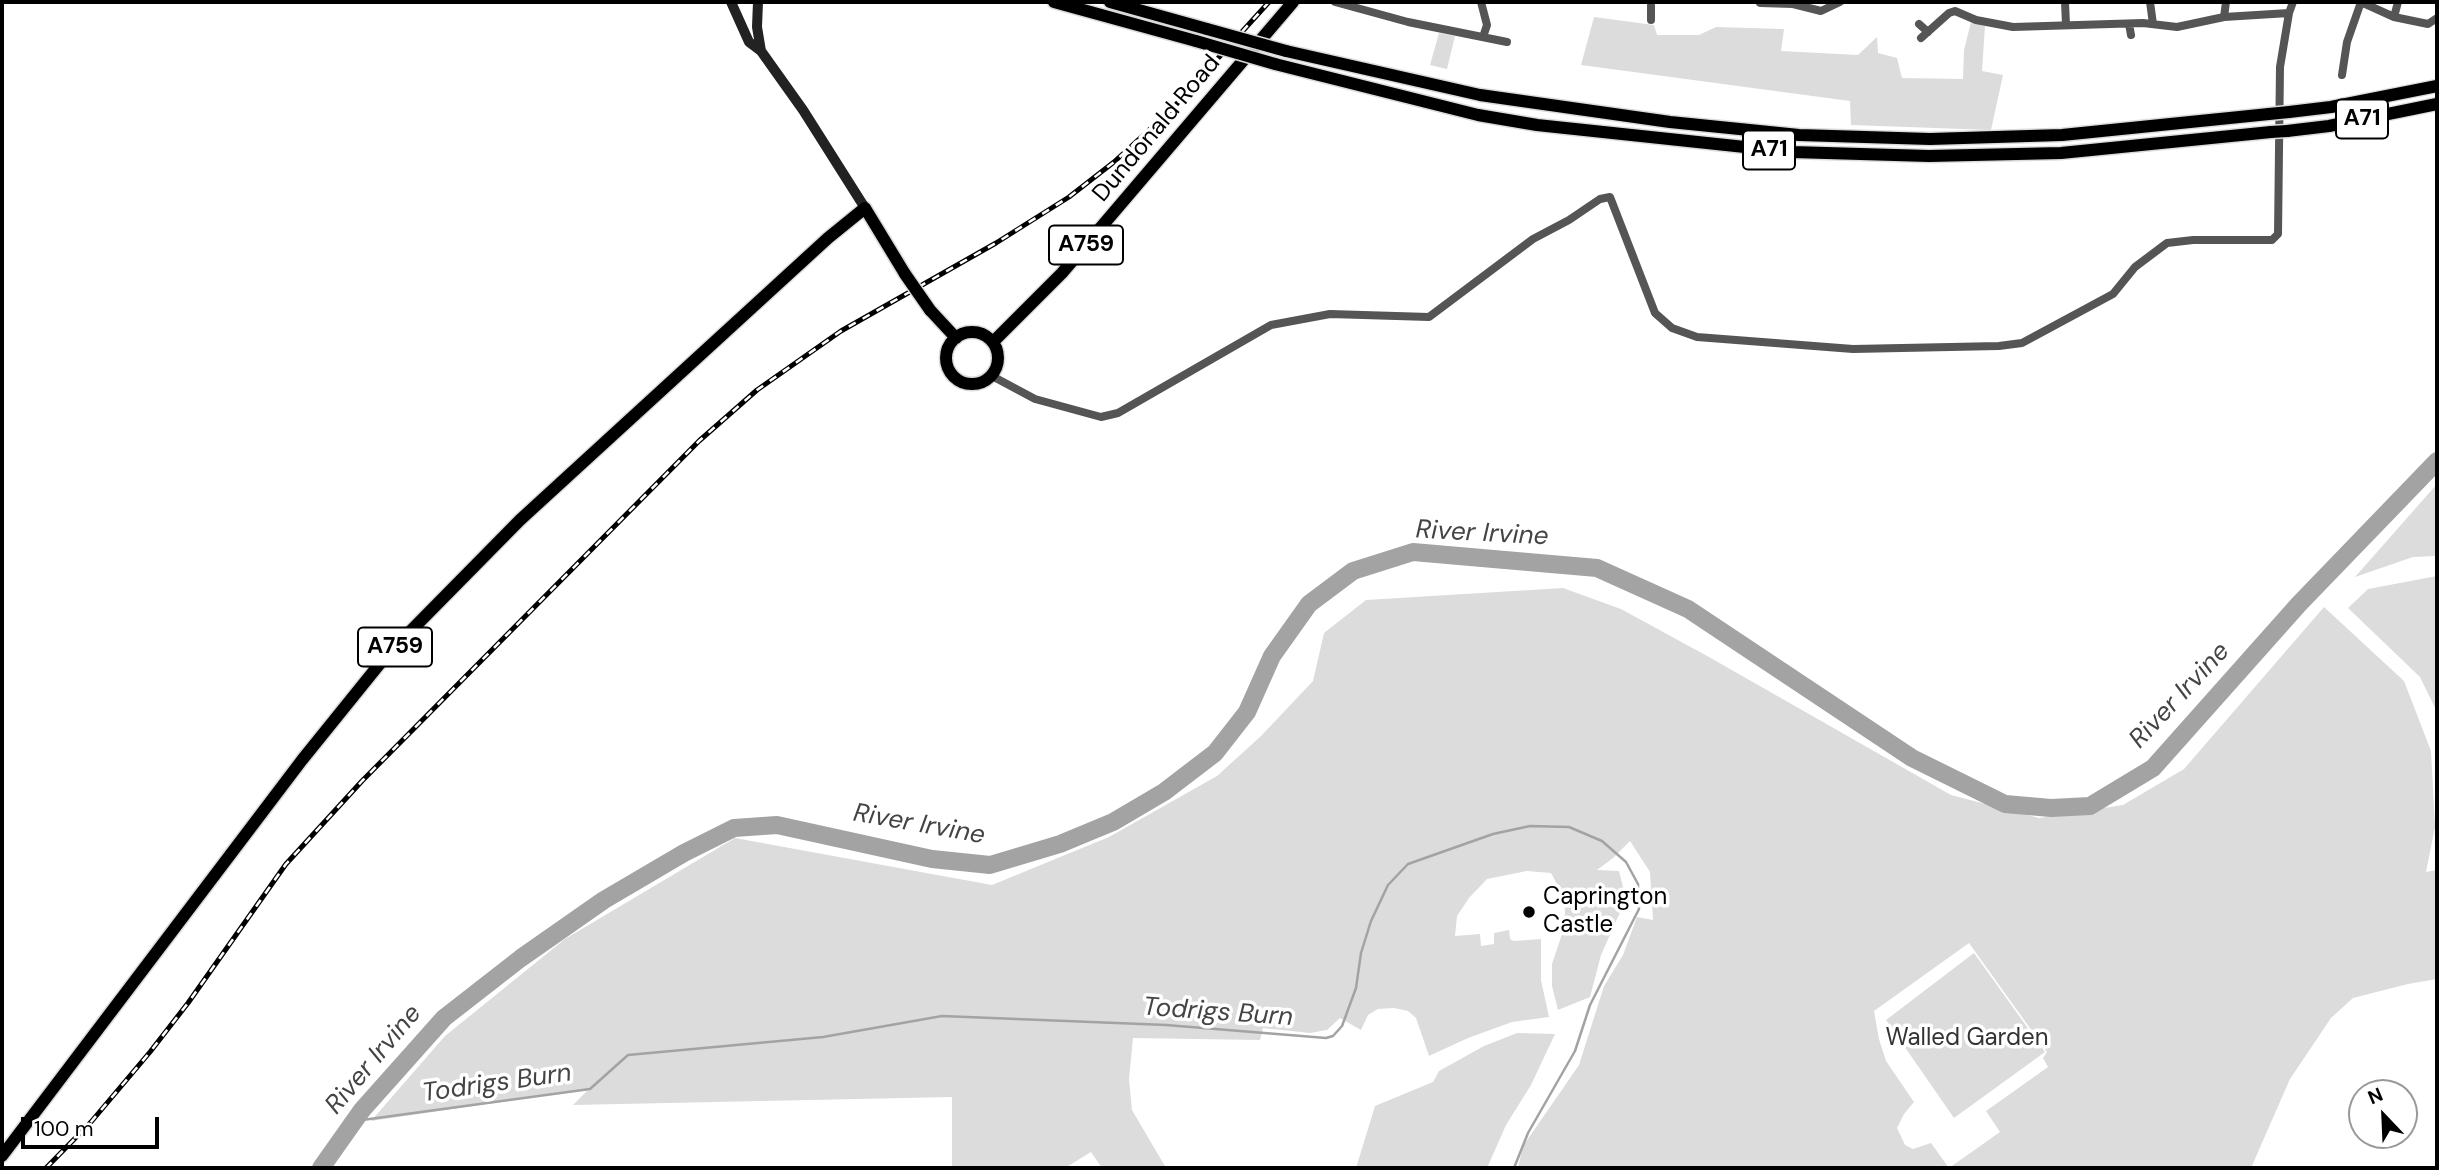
<!DOCTYPE html>
<style>
body{margin:0}
#map{position:relative;width:2439px;height:1170px;overflow:hidden;background:#fff;font-family:"DM Sans",sans-serif}
canvas{display:block}
.frame{position:absolute;inset:0;border:4px solid #000;pointer-events:none}
.north{position:absolute;left:2348px;top:1079px;width:70px;height:70px;box-sizing:border-box;background:#fff;border:2px solid #999;border-radius:50%;rotate:337deg;font-size:19px;font-weight:700;line-height:28px;text-align:center;color:#000}
.north::after{content:'';display:block;margin:auto;width:24px;height:32px;background:#000;clip-path:polygon(50% 0,100% 100%,50% 72%,0 100%)}
.scale{position:absolute;left:21px;top:1117px;width:138px;height:32px;box-sizing:border-box;border:4px solid #000;border-top:0;padding-left:9px;font-size:21px;line-height:24px;white-space:nowrap;color:#000;-webkit-text-stroke:5px #fff;paint-order:stroke}
</style>
<div id="map">
<canvas width="2439" height="1170"></canvas>
<div class="frame"></div>
<div class="north">N</div>
<div class="scale">100 m</div>
</div>
<script>
const g = document.querySelector('canvas').getContext('2d');
g.lineJoin = 'round';
function fill(path, color) {
  g.fillStyle = color;
  g.fill(path, 'evenodd');
}
function toPath(rows) {
  const path = new Path2D();
  for (const r of rows) {
    if (r.length === 3) {
      path.moveTo(r[0] + r[2], r[1]);
      path.arc(r[0], r[1], r[2], 0, 2 * Math.PI);
      continue;
    }
    path.moveTo(r[0], r[1]);
    for (let i = 2; i < r.length; i += 2) path.lineTo(r[i], r[i + 1]);
  }
  return path;
}
function trace(path, color, width, dash) {
  g.strokeStyle = color;
  g.lineWidth = width;
  g.lineCap = dash ? 'butt' : 'round';
  g.setLineDash(dash || []);
  g.stroke(path);
}
function write(font, color, halo, rows, align = 'center') {
  g.font = font + ' "DM Sans",sans-serif';
  g.lineWidth = 7;
  g.setLineDash([]);
  g.textBaseline = 'middle';
  g.strokeStyle = halo;
  g.fillStyle = color;
  for (const [text, x, y, turn = 0] of rows) {
    g.save();
    g.translate(x, y);
    g.rotate((+turn || 0) * Math.PI / 180);
    g.textAlign = isNaN(turn) ? turn : align;
    if (halo) g.strokeText(text, 0, 0);
    g.fillText(text, 0, 0);
    g.restore();
  }
}
fill(toPath([
 [1594,17,1654,25,1657,35,1699,35,1716,27,1784,29,1781,51,1858,55,1877,37,1878,53,1897,58,1902,78,1963,79,1964,50,1971,22,1985,26,1982,71,2003,75,1991,130,1851,125,1850,101,1581,65],
 [1439,33,1455,36,1447,69,1430,65],
 [2437,484,2437,556,2413,557,2355,577],
 [2437,576,2437,712,2420,677,2348,608,2368,589],
 [1563,588,1621,609,1709,657,1951,795,2039,818,2123,805,2184,769,2324,607,2404,681,2431,751,2435,827,2426,872,2437,870,2437,979,2408,984,2353,998,2331,1018,2290,1079,2251,1168,1518,1168,1523,1146,1579,1065,1604,986,1623,955,1637,917,1653,920,1650,872,1630,841,1613,858,1597,870,1619,871,1626,899,1601,955,1590,997,1558,1010,1552,986,1552,964,1564,928,1565,911,1564,897,1551,873,1527,871,1487,879,1469,898,1457,916,1455,936,1480,934,1481,946,1494,944,1494,933,1509,930,1510,939,1514,941,1541,939,1541,980,1549,1017,1512,1022,1468,1038,1429,1056,1416,1018,1408,1011,1394,1008,1378,1009,1368,1015,1361,1030,1340,1018,1327,1030,1310,1033,1263,1028,1260,1040,1133,1038,1129,1079,1132,1110,1166,1168,1102,1168,1091,1152,1065,1168,952,1168,952,1097,573,1105,589,1089,371,1121,445,1036,565,939,735,838,992,885,1109,837,1217,776,1261,736,1313,681,1324,633,1366,600],
 [1969,943,2047,1052,2043,1058,2048,1067,1986,1111,2000,1132,1949,1168,1931,1143,1913,1149,1905,1145,1897,1128,1904,1114,1914,1102,1886,1061,1879,1039,1874,1011],
 [1974,953,2045,1052,1954,1118,1886,1020],
 [1517,1033,1555,1034,1531,1085,1506,1125,1487,1168,1356,1168,1375,1106,1433,1082,1439,1071,1484,1046]
]), '#dcdcdc');
trace(toPath([
 [355,1121,590,1089,628,1055,823,1037,942,1016,1166,1025,1326,1038,1333,1036,1342,1026,1356,988,1361,953,1371,921,1388,885,1408,864,1493,834,1530,826,1569,827,1602,841,1626,862,1638,884,1639,909,1590,1005,1575,1051,1528,1133,1514,1168]
]), '#a3a3a3', 2.5);
trace(toPath([
 [321,1168,362,1110,444,1018,521,958,604,900,684,853,734,828,777,825,932,859,990,865,1060,844,1113,822,1164,792,1215,753,1247,712,1272,656,1309,604,1353,571,1413,552,1597,568,1688,609,1912,758,2005,804,2051,808,2090,806,2153,768,2299,604,2437,461]
]), '#a3a3a3', 18);
const primary = toPath([
 [1054,2,1196,41],
 [1110,2,1207,29],
 [1286,51,1480,95,1670,122,1799,135,1930,139,2062,135,2269,114],
 [1275,64,1478,115,1537,125,1792,152,1929,156,2061,153,2271,132],
 [2289,112,2331,107,2437,86],
 [2287,131,2329,126,2437,104],
 [930,310,956,338],
 [972,358,26],
 [993,342,1062,273,1293,2],
 [2,1156,302,760,386,656,520,520,828,238,865,208,905,274]
]);
trace(primary, '#dbdbdb', 15);
trace(toPath([
 [1335,2,1408,22,1507,42],
 [1481,2,1487,25,1483,37],
 [2065,2,2066,25],
 [2150,2,2153,24],
 [2361,2,2394,17,2428,24,2437,18],
 [1760,3,1793,4,1821,11,1840,2],
 [2224,17,2226,2],
 [2394,17,2398,2],
 [1651,20,1651,5],
 [1919,24,1928,32],
 [2129,24,2131,35],
 [1921,38,1949,13,1955,11,1976,20,2013,27,2143,23,2177,27,2224,17,2289,13],
 [2342,75,2347,42,2361,2],
 [992,376,1035,399,1101,417,1118,413,1271,325,1330,314,1429,317,1533,239,1569,220,1600,199,1610,197,1655,313,1672,328,1697,337,1853,349,1999,346,2022,343,2113,294,2135,267,2167,243,2193,240,2272,240,2278,234,2280,67,2289,13,2293,2]
]), '#555', 8);
trace(toPath([
 [731,2,749,42,761,51,803,110,865,208],
 [758,2,757,27,761,51]
]), '#222', 10);
trace(primary, '#000', 12);
const rail = toPath([
 [46,1168,91,1122,150,1052,188,1003,286,864,362,781,699,441,757,390,841,331,996,243,1069,197,1114,162,1172,109,1269,2]
]);
trace(rail, '#000', 5);
trace(rail, '#fff', 2.5, [8]);
const primaryBridge = toPath([
 [1207,29,1286,51],
 [1196,41,1275,64],
 [2269,114,2289,112],
 [2271,132,2287,131],
 [905,274,930,310]
]);
trace(primaryBridge, '#dbdbdb', 15, []);
trace(primaryBridge, '#000', 12);
for (const [x, y, r, color] of [
 [1529,912,7,"#000"]
]) {
  const dot = new Path2D();
  dot.arc(x, y, r, 0, 2 * Math.PI);
  g.fillStyle = color;
  g.fill(dot);
  trace(dot, '#fff', 2.5);
}
for (const [x, y, w] of [
 [2362,119,52],
 [1769,150,52],
 [1086,245,74],
 [395,647,74]
]) {
  const box = new Path2D();
  box.roundRect(x - w / 2, y - 19.5, w, 39, 5);
  g.fillStyle = '#fff';
  g.fill(box);
  trace(box, '#000', 2);
}
write('bold 23px', '#000', null, [
 ["A71",2362,119],
 ["A71",1769,150],
 ["A759",1086,245],
 ["A759",395,647]
]);
write('24px', '#000', '#fff', [
 ["Dundonald Road",1157,129,-50]
]);
write('24px', '#000', '#fff', [
 ["Caprington",1543,898],
 ["Castle",1543,926]
], 'left');
write('24px', '#333', '#fff', [
 ["Walled Garden",1967,1039]
]);
write('italic 26px', '#444', '#fff', [
 ["River Irvine",1482,534,3],
 ["River Irvine",2180,696,-47],
 ["River Irvine",919,825,10],
 ["Todrigs Burn",1218,1013,4],
 ["River Irvine",374,1060,-50],
 ["Todrigs Burn",497,1084,-8]
]);
</script>
